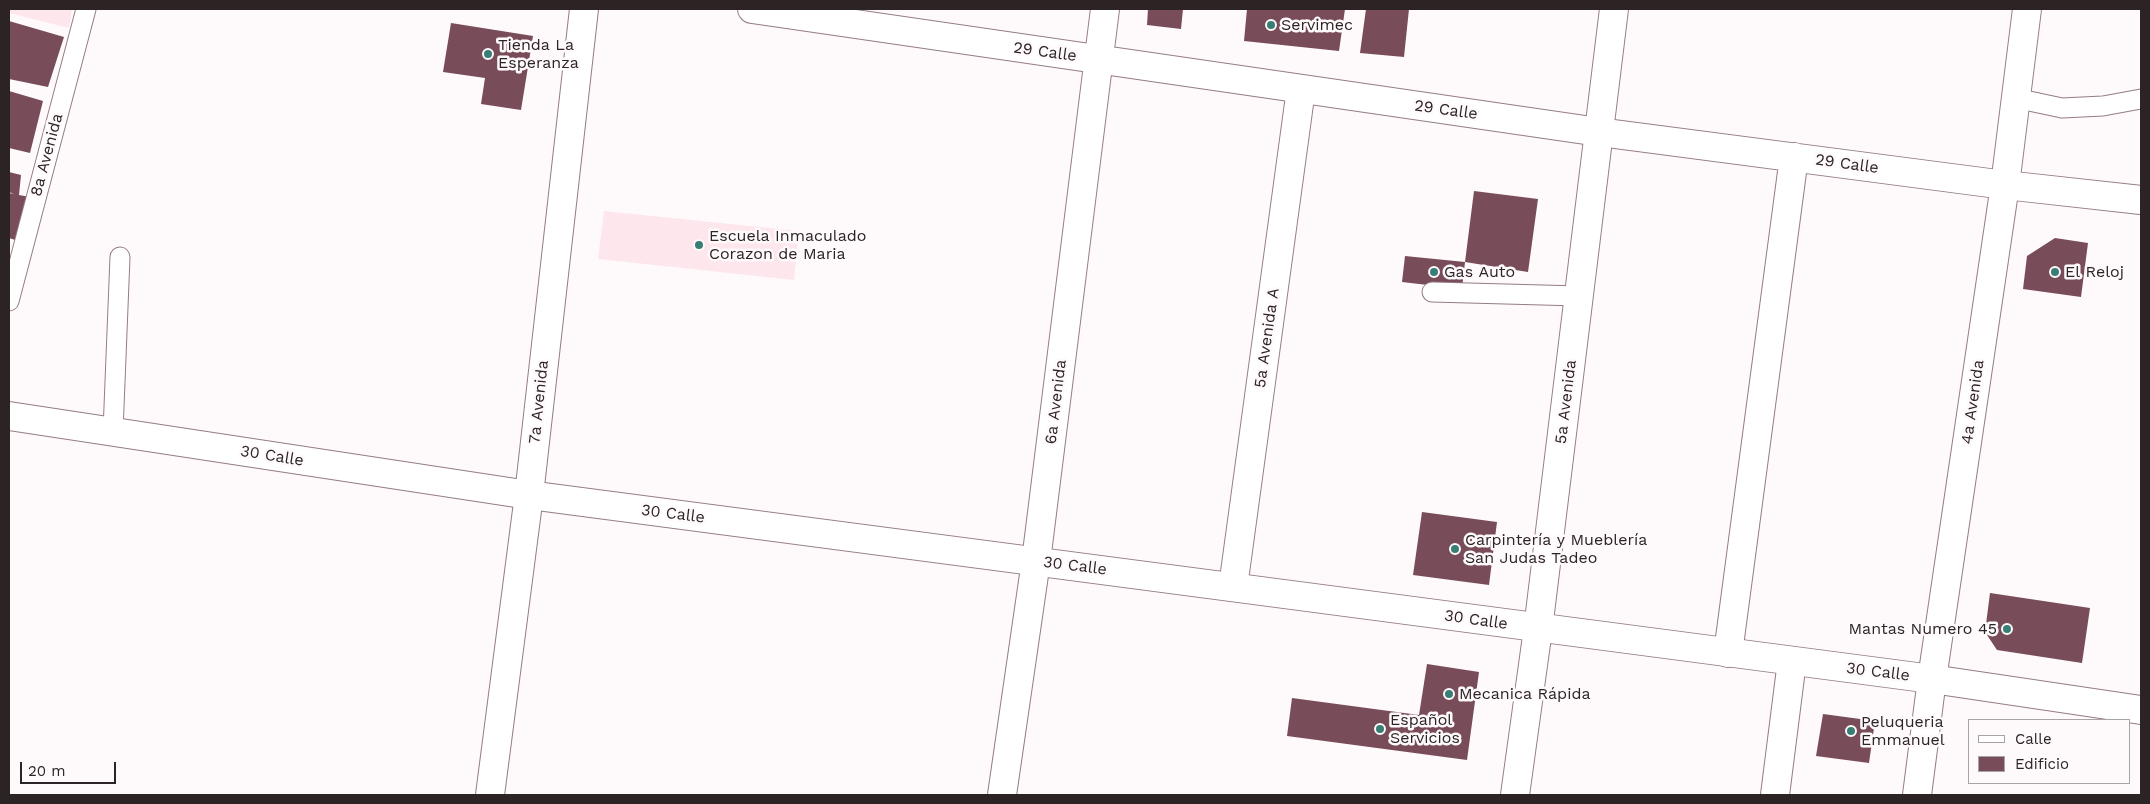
<!DOCTYPE html>
<meta charset="utf-8">
<style>
body{margin:0}
#map{position:relative;width:2150px;height:804px;overflow:hidden;background:#fef9fa;font-family:"Work Sans",sans-serif}
canvas{display:block}
.frame{position:absolute;inset:0;border:10px solid #2c2325;pointer-events:none}
.legend{position:absolute;left:1968px;top:719px;width:162px;height:65px;box-sizing:border-box;background:#fef9fa;border:1px solid #aaa3a5;margin:0;padding:6px 9px;list-style:none;font-size:15px;color:#2c2325}
.legend li{display:flex;align-items:center;gap:10px;height:25px}
.legend b{width:25px;border:1px solid #aaa3a5}
.scale{position:absolute;left:20px;top:762px;width:96px;height:22px;box-sizing:border-box;border:2px solid #2c2325;border-top:0;padding-left:6px;font-size:15px;line-height:18px;white-space:nowrap;color:#2c2325;-webkit-text-stroke:4px #fef9fa;paint-order:stroke}
</style>
<div id="map">
<canvas width="2150" height="804"></canvas>
<div class="frame"></div>
<ul class="legend">
<li><b style="height:6px;background:#fff"></b>Calle</li>
<li><b style="height:14px;background:#784c59"></b>Edificio</li>
</ul>
<div class="scale">20 m</div>
</div>
<script>
const g = document.querySelector('canvas').getContext('2d');
g.lineJoin = 'round';
function fill(path, color) {
  g.fillStyle = color;
  g.fill(path, 'evenodd');
}
function toPath(rows) {
  const path = new Path2D();
  for (const r of rows) {
    path.moveTo(r[0], r[1]);
    for (let i = 2; i < r.length; i += 2) path.lineTo(r[i], r[i + 1]);
  }
  return path;
}
function trace(path, color, width, dash) {
  g.strokeStyle = color;
  g.lineWidth = width;
  g.lineCap = dash ? 'butt' : 'round';
  g.setLineDash(dash || []);
  g.stroke(path);
}
function write(font, color, halo, rows, align = 'center') {
  g.font = font + ' "Work Sans",sans-serif';
  g.lineWidth = 5;
  g.setLineDash([]);
  g.textBaseline = 'middle';
  g.strokeStyle = halo;
  g.fillStyle = color;
  for (const [text, x, y, turn = 0] of rows) {
    g.save();
    g.translate(x, y);
    g.rotate((+turn || 0) * Math.PI / 180);
    g.textAlign = isNaN(turn) ? turn : align;
    if (halo) g.strokeText(text, 0, 0);
    g.fillText(text, 0, 0);
    g.restore();
  }
}
fill(toPath([
 [9,9,72,9,69,28,9,13],
 [604,211,799,231,794,280,598,259]
]), '#fde7ed');
fill(toPath([
 [1148,9,1183,9,1181,29,1147,25],
 [1247,9,1345,9,1339,51,1244,41],
 [1366,9,1409,9,1404,57,1360,53],
 [9,21,64,37,48,87,9,79],
 [451,23,533,36,521,110,481,104,485,78,443,72],
 [9,91,43,101,30,153,9,148],
 [9,172,21,175,19,195,30,197,18,241,9,238,9,193,14,194,9,192],
 [1474,191,1538,199,1528,272,1465,262,1462,289,1402,282,1405,256,1465,262],
 [2055,238,2088,243,2081,297,2023,289,2027,256],
 [1422,512,1497,522,1489,585,1413,575],
 [1990,593,2090,608,2082,663,1997,650,1985,632],
 [1427,664,1479,672,1467,760,1287,736,1292,698,1419,715],
 [1823,714,1875,721,1869,763,1816,756]
]), '#784c59');
const lane = toPath([
 [2015,98,2062,108,2103,106,2141,99],
 [1432,292,1579,296],
 [9,301,86,9],
 [113,432,120,257]
]);
const street = toPath([
 [752,9,1599,132,2005,185,2141,200],
 [1233,587,1301,89],
 [1728,653,1794,157],
 [1932,679,2141,710],
 [490,795,529,495,584,9],
 [1002,795,1036,561,1105,9],
 [1775,795,1792,661]
]);
const secondary = toPath([
 [9,416,529,495,1932,679],
 [1515,795,1538,629,1614,9],
 [1917,795,1932,679,2005,185,2027,9]
]);
trace(lane, '#957d84', 21);
trace(street, '#957d84', 30);
trace(secondary, '#957d84', 30);
trace(lane, '#fff', 19);
trace(street, '#fff', 28);
trace(secondary, '#fff', 28);
for (const [x, y, r, color] of [
 [1271,25,5,"#387e74"],
 [488,54,5,"#387e74"],
 [699,245,5,"#387e74"],
 [1434,272,5,"#387e74"],
 [2055,272,5,"#387e74"],
 [1455,549,5,"#387e74"],
 [2007,629,5,"#387e74"],
 [1449,694,5,"#387e74"],
 [1380,729,5,"#387e74"],
 [1851,731,5,"#387e74"]
]) {
  const dot = new Path2D();
  dot.arc(x, y, r, 0, 2 * Math.PI);
  g.fillStyle = color;
  g.fill(dot);
  trace(dot, '#fef9fa', 2);
}
write('16px', '#2c2325', '#fef9fa', [
 ["Servimec",1281,25],
 ["Tienda La",498,45],
 ["Esperanza",498,63],
 ["Escuela Inmaculado",709,236],
 ["Corazon de Maria",709,254],
 ["Gas Auto",1444,272],
 ["El Reloj",2065,272],
 ["Carpintería y Mueblería",1465,540],
 ["San Judas Tadeo",1465,558],
 ["Mantas Numero 45",1997,629,"right"],
 ["Mecanica Rápida",1459,694],
 ["Español",1390,720],
 ["Servicios",1390,738],
 ["Peluqueria",1861,722],
 ["Emmanuel",1861,740]
], 'left');
write('16px', '#2c2325', '#fef9fa', [
 ["29 Calle",1045,52,8],
 ["29 Calle",1446,110,8],
 ["8a Avenida",47,155,-75],
 ["29 Calle",1847,164,8],
 ["5a Avenida A",1267,338,-82],
 ["7a Avenida",539,402,-84],
 ["6a Avenida",1056,402,-83],
 ["5a Avenida",1566,402,-83],
 ["4a Avenida",1973,402,-82],
 ["30 Calle",272,456,9],
 ["30 Calle",673,514,7],
 ["30 Calle",1075,566,7],
 ["30 Calle",1476,620,8],
 ["30 Calle",1878,672,7]
]);
</script>
